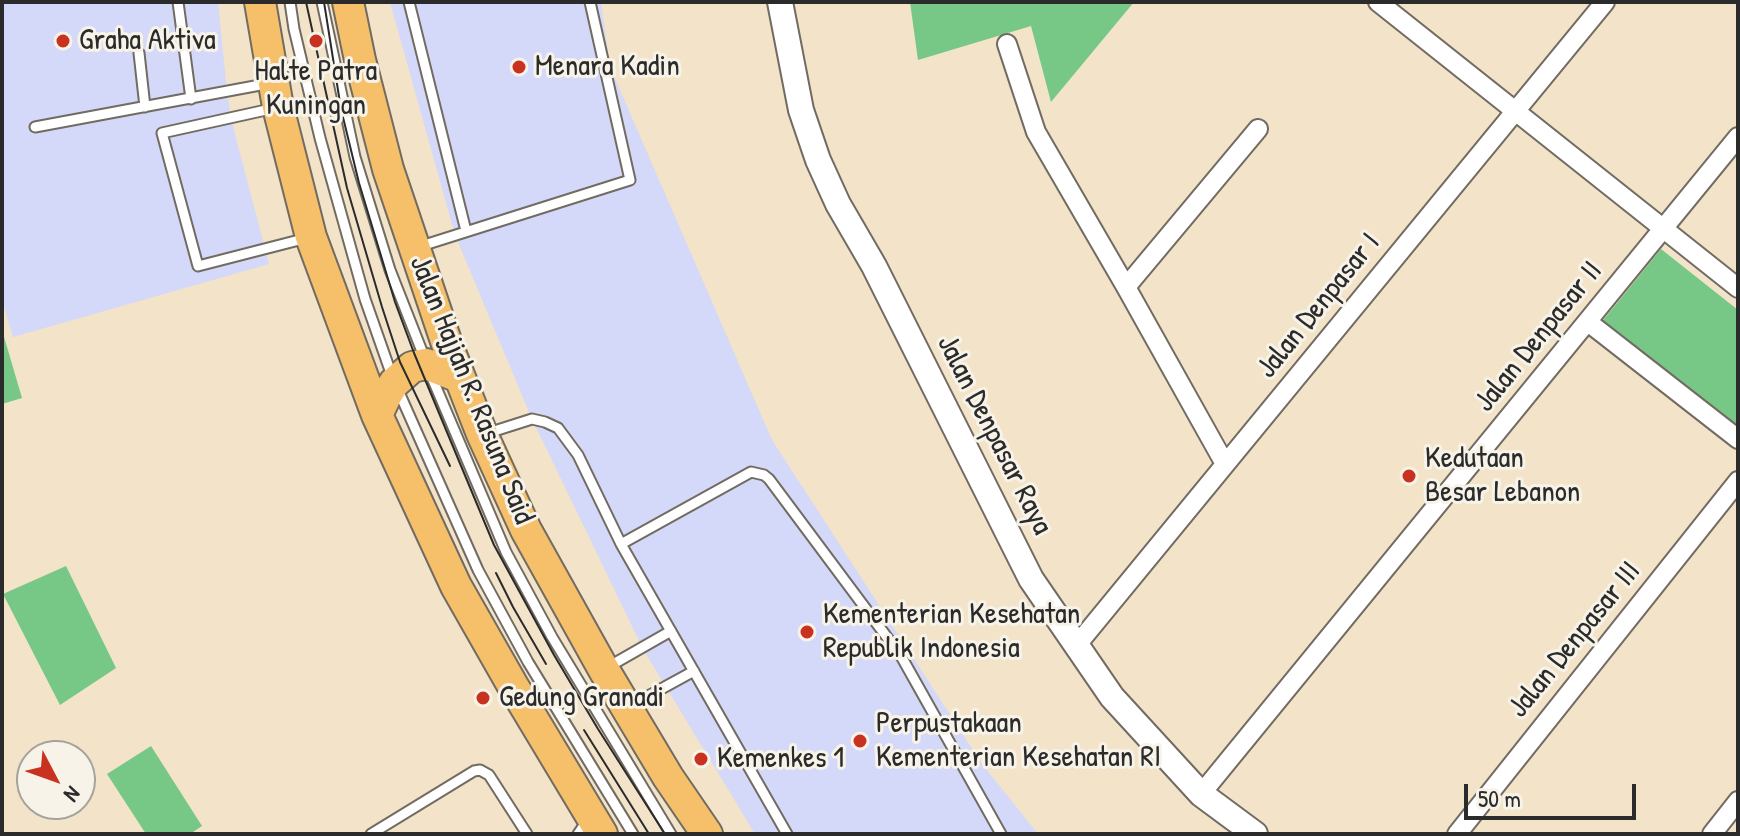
<!DOCTYPE html>
<style>
body{margin:0}
#map{position:relative;width:1740px;height:836px;overflow:hidden;background:#f2e3c9;font-family:"Patrick Hand",sans-serif}
canvas{display:block}
.frame{position:absolute;inset:0;border:4px solid #2b2b2b;pointer-events:none}
.north{position:absolute;left:16px;top:740px;width:80px;height:80px;box-sizing:border-box;background:#f7f3e8;border:2px solid #a5a39c;border-radius:50%;rotate:131deg;font-size:22px;font-weight:700;line-height:32px;text-align:center;color:#2b2b2b}
.north::after{content:'';display:block;margin:auto;width:28px;height:36px;background:#c8321e;clip-path:polygon(50% 0,100% 100%,50% 72%,0 100%)}
.scale{position:absolute;left:1464px;top:784px;width:172px;height:36px;box-sizing:border-box;border:4px solid #2b2b2b;border-top:0;padding-left:10px;font-size:24px;line-height:28px;white-space:nowrap;color:#2b2b2b;-webkit-text-stroke:6px #f7f3e8;paint-order:stroke}
</style>
<div id="map">
<canvas width="1740" height="836"></canvas>
<div class="frame"></div>
<div class="north">N</div>
<div class="scale">50 m</div>
</div>
<script>
const g = document.querySelector('canvas').getContext('2d');
g.lineJoin = 'round';
function fill(path, color) {
  g.fillStyle = color;
  g.fill(path, 'evenodd');
}
function toPath(rows) {
  const path = new Path2D();
  for (const r of rows) {
    path.moveTo(r[0], r[1]);
    for (let i = 2; i < r.length; i += 2) path.lineTo(r[i], r[i + 1]);
  }
  return path;
}
function trace(path, color, width, dash) {
  g.strokeStyle = color;
  g.lineWidth = width;
  g.lineCap = dash ? 'butt' : 'round';
  g.setLineDash(dash || []);
  g.stroke(path);
}
function write(font, color, halo, rows, align = 'center') {
  g.font = font + ' "Patrick Hand",sans-serif';
  g.lineWidth = 6;
  g.setLineDash([]);
  g.textBaseline = 'middle';
  g.strokeStyle = halo;
  g.fillStyle = color;
  for (const [text, x, y, turn = 0] of rows) {
    g.save();
    g.translate(x, y);
    g.rotate((+turn || 0) * Math.PI / 180);
    g.textAlign = isNaN(turn) ? turn : align;
    if (halo) g.strokeText(text, 0, 0);
    g.fillText(text, 0, 0);
    g.restore();
  }
}
fill(toPath([
 [2,2,218,2,227,92,231,119,269,264,13,337,2,300],
 [390,2,601,2,610,67,772,440,982,764,1038,834,755,834,643,649,532,419,455,235]
]), '#d4d8f9');
fill(toPath([
 [910,2,1134,2,1051,102,1031,26,918,60],
 [1661,249,1738,310,1738,431,1600,324],
 [2,330,22,398,2,404],
 [66,566,116,668,60,705,3,594],
 [151,746,202,826,190,834,146,834,107,774]
]), '#77c787');
const service = toPath([
 [178,2,191,99],
 [290,2,294,29,320,138,365,299,392,376],
 [322,2,355,157,390,270,425,359],
 [409,2,466,231],
 [139,53,145,107],
 [275,108,162,133,198,266,307,238],
 [35,127,271,83],
 [418,247,630,180,590,2],
 [430,373,506,552,552,637,671,834],
 [398,390,478,570,528,662,633,834],
 [488,433,532,419,545,422,558,428,578,455,621,544,787,834],
 [621,544,751,472,764,475,769,479,901,656,1001,834],
 [608,667,671,631],
 [630,706,694,671],
 [371,834,474,771,480,770,489,775,527,834],
 [578,834,589,818]
]);
const minor = toPath([
 [1378,2,1738,288],
 [1007,44,1036,132,1126,287,1225,464],
 [1126,287,1258,129],
 [1588,322,1738,439],
 [1076,646,1605,2],
 [1201,794,1738,137],
 [1457,834,1738,481],
 [1712,834,1738,801]
]);
const tertiary = toPath([
 [780,2,801,110,818,160,838,204,874,266,1031,579,1112,697,1201,794,1255,834]
]);
const primary = toPath([
 [260,2,278,107,311,237,377,415,456,586,513,686,602,834],
 [348,2,360,60,388,169,448,347,482,434,526,530,604,670,668,777,707,834],
 [377,415,386,396,394,383,412,367,426,364,459,377]
]);
trace(service, '#716b62', 13);
trace(minor, '#716b62', 22);
trace(tertiary, '#716b62', 28);
trace(primary, '#716b62', 34);
trace(service, '#fff', 9);
trace(minor, '#fff', 18);
trace(tertiary, '#fff', 24);
trace(primary, '#f6c06b', 30);
trace(toPath([
 [306,2,347,188,382,307,400,362,450,466],
 [324,2,341,109,359,183,395,302,414,353,494,545,554,655,598,729,665,834],
 [496,573,513,607,546,664],
 [584,730,649,834]
]), '#2b2b2b', 2);
for (const [x, y, r, color] of [
 [63,41,8,"#c8321e"],
 [316,41,8,"#c8321e"],
 [519,67,8,"#c8321e"],
 [1409,476,8,"#c8321e"],
 [807,632,8,"#c8321e"],
 [483,698,8,"#c8321e"],
 [860,741,8,"#c8321e"],
 [701,759,8,"#c8321e"]
]) {
  const dot = new Path2D();
  dot.arc(x, y, r, 0, 2 * Math.PI);
  g.fillStyle = color;
  g.fill(dot);
  trace(dot, '#f7f3e8', 3);
}
write('30px', '#2b2b2b', '#f7f3e8', [
 ["Graha Aktiva",79,41],
 ["Menara Kadin",535,67],
 ["Halte Patra",316,72,"center"],
 ["Kuningan",316,106,"center"],
 ["Kedutaan",1425,459],
 ["Besar Lebanon",1425,493],
 ["Kementerian Kesehatan",823,615],
 ["Republik Indonesia",823,649],
 ["Gedung Granadi",499,698],
 ["Perpustakaan",876,724],
 ["Kementerian Kesehatan RI",876,758],
 ["Kemenkes 1",717,759]
], 'left');
write('30px', '#2b2b2b', '#f7f3e8', [
 ["Jalan Denpasar I",1319,306,-51],
 ["Jalan Denpasar II",1539,337,-51],
 ["Jalan Hajjah R. Rasuna Said",471,390,68],
 ["Jalan Denpasar Raya",994,435,63],
 ["Jalan Denpasar III",1575,640,-51]
]);
</script>
